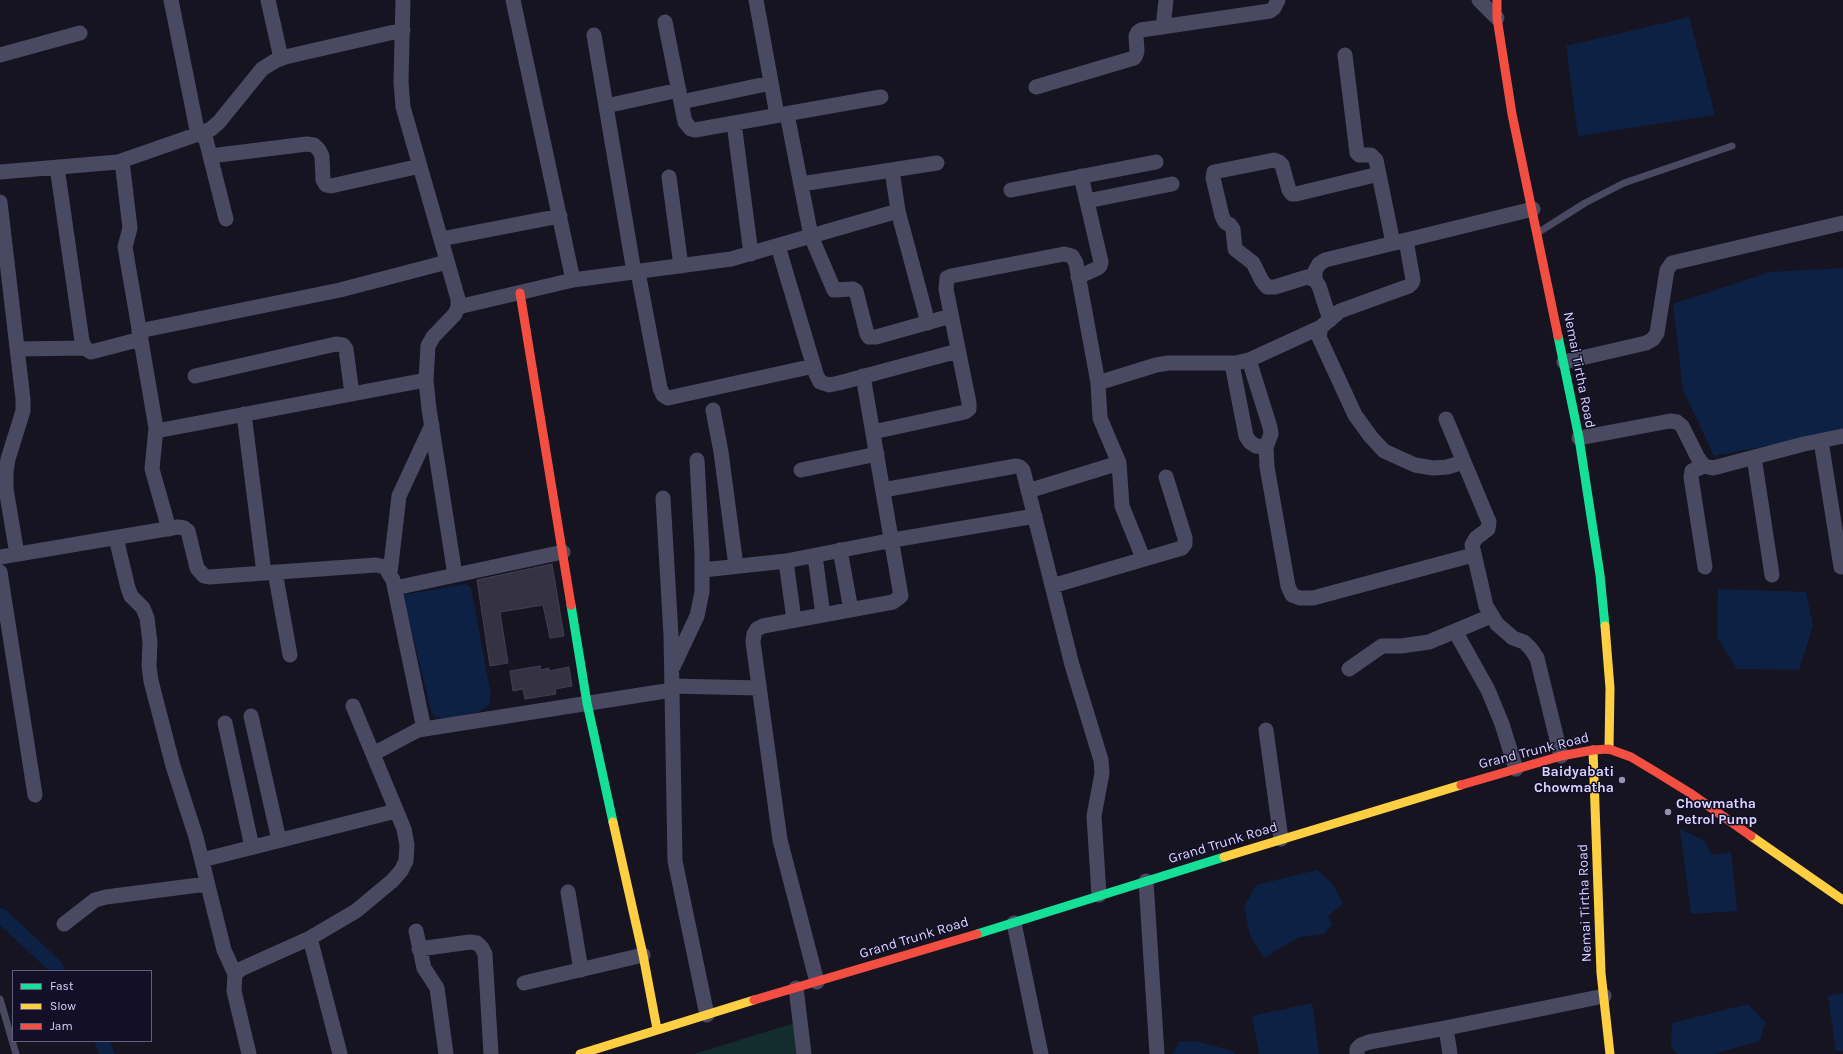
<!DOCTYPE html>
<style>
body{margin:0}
#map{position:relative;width:1843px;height:1054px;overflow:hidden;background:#161421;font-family:Karla,sans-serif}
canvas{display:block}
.legend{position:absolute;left:12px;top:970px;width:140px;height:72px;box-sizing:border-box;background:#130f26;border:1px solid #625e7d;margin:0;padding:5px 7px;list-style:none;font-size:12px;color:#d9d4ff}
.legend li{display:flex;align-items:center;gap:8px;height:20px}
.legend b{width:20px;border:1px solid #625e7d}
</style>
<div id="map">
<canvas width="1843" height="1054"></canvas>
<ul class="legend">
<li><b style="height:5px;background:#16e098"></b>Fast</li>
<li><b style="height:5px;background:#ffcf43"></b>Slow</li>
<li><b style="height:5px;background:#f24e42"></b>Jam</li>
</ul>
</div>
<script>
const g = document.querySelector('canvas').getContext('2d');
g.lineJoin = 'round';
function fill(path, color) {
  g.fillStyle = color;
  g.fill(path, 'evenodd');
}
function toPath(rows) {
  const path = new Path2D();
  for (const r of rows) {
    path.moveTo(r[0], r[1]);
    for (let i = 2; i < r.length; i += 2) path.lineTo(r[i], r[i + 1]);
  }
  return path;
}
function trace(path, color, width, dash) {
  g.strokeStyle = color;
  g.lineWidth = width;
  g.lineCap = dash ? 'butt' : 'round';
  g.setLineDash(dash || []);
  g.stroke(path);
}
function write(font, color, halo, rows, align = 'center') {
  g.font = font + ' Karla,sans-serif';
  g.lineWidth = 3;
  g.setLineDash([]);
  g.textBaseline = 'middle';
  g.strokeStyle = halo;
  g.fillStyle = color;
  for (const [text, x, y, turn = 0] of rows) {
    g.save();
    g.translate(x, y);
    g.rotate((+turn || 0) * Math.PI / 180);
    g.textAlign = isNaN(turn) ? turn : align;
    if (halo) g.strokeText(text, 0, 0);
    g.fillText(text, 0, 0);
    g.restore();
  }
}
fill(toPath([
 [795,1023,799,1054,694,1054]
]), '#132c2d');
fill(toPath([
 [1689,17,1715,115,1578,136,1566,46],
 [1843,268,1843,431,1714,456,1683,390,1673,304,1770,272],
 [466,584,471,588,491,695,489,705,480,711,452,719,443,718,435,717,431,711,403,595],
 [1718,589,1806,592,1813,626,1799,670,1737,669,1717,637],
 [1680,829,1703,840,1713,855,1731,852,1737,911,1691,914],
 [1317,870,1332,883,1343,903,1328,916,1332,924,1324,934,1299,937,1264,958,1250,935,1244,907,1256,885],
 [1843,993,1843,1051,1836,1051,1828,996],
 [1312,1003,1319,1054,1259,1054,1252,1016],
 [1748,1004,1765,1022,1760,1041,1713,1054,1678,1054,1671,1047,1672,1023],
 [1180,1041,1199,1042,1233,1051,1235,1054,1173,1054]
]), '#0d2144');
trace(toPath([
 [0,915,54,965,58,971],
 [102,1041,107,1054]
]), '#0d2144', 15);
const building = toPath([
 [552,564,564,636,550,638,543,605,500,612,508,663,490,666,477,580,552,564],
 [540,666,541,670,549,668,549,671,569,667,572,686,555,689,556,694,525,699,523,689,513,691,510,671,540,666]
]);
fill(building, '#343243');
trace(building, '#433f54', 1);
trace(toPath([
 [1539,232,1585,203,1624,183,1732,146],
 [0,999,16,1054]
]), '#4a4962', 7);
trace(toPath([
 [171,0,198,135],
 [268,0,281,58],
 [403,0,401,82,403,107,458,299,458,307,455,314,433,337,428,346,426,380,429,409,455,575],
 [513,0,573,280],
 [756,0,777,115],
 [1479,0,1497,18],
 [665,22,685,122,691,129,695,130,881,97],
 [1163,27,1166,0],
 [594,35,634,272],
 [0,55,80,33],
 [1345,55,1357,153,1359,155,1371,155,1376,160,1393,243],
 [1036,87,1134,58,1136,55,1137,51,1136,36,1138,32,1141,30,1270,11,1274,8,1278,0],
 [681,102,771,83],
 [606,106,679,90],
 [787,114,811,236,834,290,853,289,856,291,867,334,869,337,876,337,951,316],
 [734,123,751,254],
 [204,132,226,219],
 [210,156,307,144,314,145,319,150,322,156,323,180,326,185,331,186,420,166],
 [122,161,130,228,125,247,156,428,152,469,169,529],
 [57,167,82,341,85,348,91,352,141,339],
 [892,170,898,211,928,323],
 [0,172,118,162,201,133,211,129,219,122,262,69,275,61,285,57,403,30],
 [669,177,681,266],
 [801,184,937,163],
 [1011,190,1156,162],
 [1087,201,1172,184],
 [0,202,23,399,23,411,8,459,6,472,6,489,17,554],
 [441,239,560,216],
 [1406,240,1413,280,1412,283,1409,286,1340,311,1321,327,1319,337,1355,415,1371,437,1384,451,1415,465,1433,468,1447,467,1464,462],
 [778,246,816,374,820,382,829,385,839,383,958,351],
 [638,272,660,388,663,395,668,398,814,366],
 [1078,277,1098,268,1100,266,1101,262,1081,176],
 [1315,280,1315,271,1319,264,1325,260,1533,209],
 [458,307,573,280,731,259,898,211],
 [1330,320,1319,286,1315,280,1307,277,1275,287,1267,287,1262,281,1253,263,1235,249,1233,229,1230,225,1225,222,1222,216,1213,178,1214,172,1274,160,1279,162,1282,165,1289,190,1292,194,1296,194,1379,174],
 [139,331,340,290,447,262],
 [17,349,85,348],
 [1249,360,1270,427,1271,434,1266,447,1267,467,1288,586,1292,595,1300,598,1313,598,1473,555],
 [1564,362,1646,343,1653,339,1657,333,1667,270,1672,263,1843,223],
 [1232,364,1246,436,1250,442,1256,446,1266,447],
 [195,376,336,344,343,345,346,349,352,394],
 [1098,383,1156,365,1168,363,1235,363,1249,360,1321,327],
 [713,410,721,452,736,566],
 [244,414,264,573],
 [1446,419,1489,522,1488,529,1476,538,1472,545,1486,606,1497,624,1513,638,1524,642,1531,649,1537,658,1561,756],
 [156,431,426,380],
 [873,432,965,412,969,409,969,403,946,289,947,278,951,276,1064,254,1072,256,1076,263,1098,383,1100,418,1119,463,1122,506,1143,558],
 [1579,438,1670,421,1677,422,1682,426,1698,458,1704,466,1713,468,1804,444,1843,436],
 [1821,441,1841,567],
 [1754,457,1772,575],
 [1704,466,1692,471,1691,477,1705,567],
 [801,470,877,454],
 [883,490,1016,466,1020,467,1023,470,1072,665,1101,760,1102,773,1094,816,1099,895],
 [1028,491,1119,463],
 [663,498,671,635,675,861,707,1015],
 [116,538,128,588,131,596,143,608,147,618,150,643,149,666,151,681,173,766,196,837,224,950,235,974],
 [840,550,851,610],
 [815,556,823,615],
 [0,557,178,527,184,528,188,531,197,568,204,576,209,577,376,565,385,567,393,580,424,729],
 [786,561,794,620],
 [703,570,786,561,893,540,1035,516],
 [0,572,35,795],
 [275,572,290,655],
 [390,573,399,496,432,425],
 [1052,586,1182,548,1185,544,1185,538,1166,477],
 [395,588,563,552],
 [1455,631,1488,690,1502,724,1516,769],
 [673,667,697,616,702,592,702,553,697,460],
 [1349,669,1382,646,1401,646,1429,642,1491,616],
 [671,686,759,688],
 [251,716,279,840],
 [225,723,252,847],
 [1266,730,1281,839],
 [373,754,418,730,672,690],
 [202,860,396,811],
 [1146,881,1157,1054],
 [568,892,581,970],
 [1014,923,1041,1054],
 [64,924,95,900,106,897,207,884],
 [416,931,424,968,437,988,446,1054],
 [310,938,340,1054],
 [419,949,470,942,477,943,482,948,485,954,491,1054],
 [817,982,780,840,753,642,754,634,757,629,763,626,893,602,901,596,863,376],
 [524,983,643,955],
 [796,988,804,1054],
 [1446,1028,1450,1054],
 [249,1054,234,991,235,974,241,969,310,938,356,911,392,881,401,871,406,861,407,845,404,829,353,706],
 [1357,1054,1357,1049,1361,1045,1369,1042,1446,1028,1604,996]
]), '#4a4962', 15);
trace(toPath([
 [1558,336,1579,438,1600,575,1605,626],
 [571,605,587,703,613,822],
 [977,934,1224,857]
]), '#16e098', 9);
trace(toPath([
 [1605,626,1610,688,1609,749],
 [1593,750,1601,973,1610,1054],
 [613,822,643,955,657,1029],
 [1751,836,1843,900],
 [1224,857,1461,785],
 [580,1054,754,1000]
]), '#ffcf43', 9);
trace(toPath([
 [1497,0,1497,18,1512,114,1558,336],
 [520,293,571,605],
 [1461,785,1561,756,1593,750,1609,749,1631,757,1656,772,1690,793,1751,836],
 [754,1000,977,934]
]), '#f24e42', 9);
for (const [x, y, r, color] of [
 [1622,780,4,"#9591b1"],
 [1668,812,4,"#9591b1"]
]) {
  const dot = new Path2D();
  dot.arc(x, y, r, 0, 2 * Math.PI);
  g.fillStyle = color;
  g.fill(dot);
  trace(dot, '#130f26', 1.5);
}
write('14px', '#d9d4ff', '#130f26', [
 ["Nemai Tirtha Road",1579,370,79],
 ["Grand Trunk Road",1534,751,-14],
 ["Grand Trunk Road",1223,843,-17],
 ["Nemai Tirtha Road",1585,903,-92],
 ["Grand Trunk Road",914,938,-17]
]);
write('bold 14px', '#d9d4ff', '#130f26', [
 ["Baidyabati",1614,772],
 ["Chowmatha",1614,788],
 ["Chowmatha",1676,804,"left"],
 ["Petrol Pump",1676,820,"left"]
], 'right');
</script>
